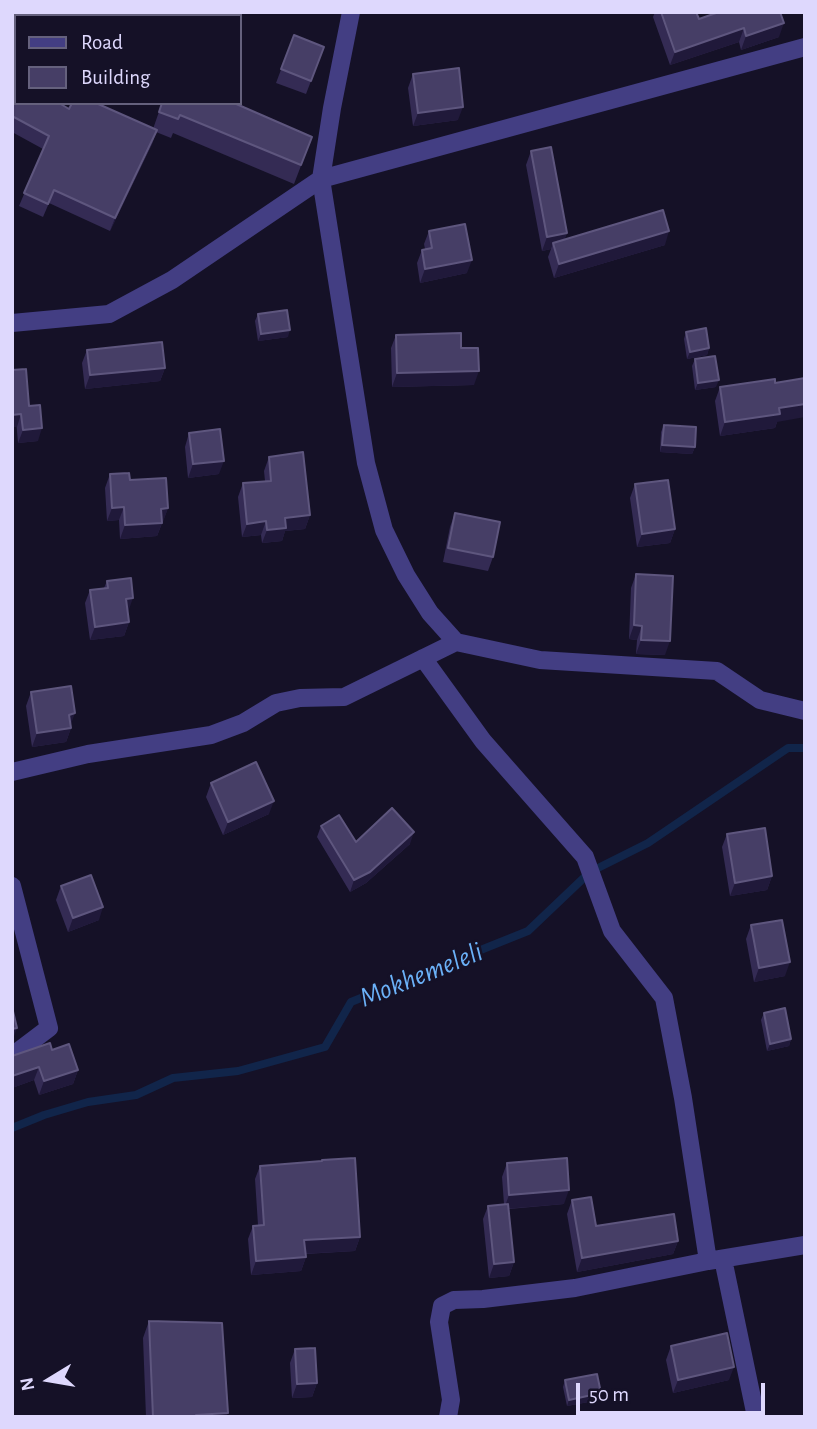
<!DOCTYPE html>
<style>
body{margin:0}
#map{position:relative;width:817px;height:1429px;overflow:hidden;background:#151127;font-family:"Alegreya Sans",sans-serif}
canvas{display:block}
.frame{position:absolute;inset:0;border:14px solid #ded8fd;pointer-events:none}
.legend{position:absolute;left:14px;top:14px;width:228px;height:91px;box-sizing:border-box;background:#151127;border:2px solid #65617d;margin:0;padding:9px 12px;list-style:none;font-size:21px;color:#ded8fd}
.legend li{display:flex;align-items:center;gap:14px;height:35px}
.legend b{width:35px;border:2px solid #65617d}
.north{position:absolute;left:14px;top:1345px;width:70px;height:70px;-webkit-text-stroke:5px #151127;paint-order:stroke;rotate:259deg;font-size:19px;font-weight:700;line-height:28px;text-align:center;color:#ded8fd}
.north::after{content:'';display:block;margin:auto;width:24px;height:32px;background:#ded8fd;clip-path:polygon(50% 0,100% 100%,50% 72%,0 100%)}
.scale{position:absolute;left:576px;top:1383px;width:189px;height:32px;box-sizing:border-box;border:4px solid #ded8fd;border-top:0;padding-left:9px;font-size:21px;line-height:24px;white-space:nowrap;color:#ded8fd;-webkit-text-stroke:5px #151127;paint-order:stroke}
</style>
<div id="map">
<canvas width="817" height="1429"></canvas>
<div class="frame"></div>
<ul class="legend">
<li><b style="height:9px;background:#433e83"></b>Road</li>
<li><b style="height:19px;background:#463e66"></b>Building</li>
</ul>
<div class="north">N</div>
<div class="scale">50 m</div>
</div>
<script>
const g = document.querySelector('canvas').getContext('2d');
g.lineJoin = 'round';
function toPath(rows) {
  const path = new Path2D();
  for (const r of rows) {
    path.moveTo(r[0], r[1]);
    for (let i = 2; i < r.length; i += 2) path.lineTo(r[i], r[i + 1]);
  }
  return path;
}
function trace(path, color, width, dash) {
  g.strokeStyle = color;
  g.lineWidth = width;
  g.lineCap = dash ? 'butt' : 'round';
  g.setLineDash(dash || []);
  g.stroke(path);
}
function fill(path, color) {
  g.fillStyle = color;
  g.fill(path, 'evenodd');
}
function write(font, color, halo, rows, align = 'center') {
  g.font = font + ' "Alegreya Sans",sans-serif';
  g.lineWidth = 5;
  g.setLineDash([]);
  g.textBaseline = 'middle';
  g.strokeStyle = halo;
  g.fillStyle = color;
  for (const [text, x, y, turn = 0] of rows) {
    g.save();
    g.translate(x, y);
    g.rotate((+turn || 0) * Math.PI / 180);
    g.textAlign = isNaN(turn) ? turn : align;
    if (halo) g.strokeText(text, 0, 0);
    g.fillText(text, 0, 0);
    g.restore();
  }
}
trace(toPath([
 [12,1128,44,1115,88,1102,136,1095,173,1078,238,1071,325,1047,351,1002,528,931,590,872,648,843,788,748,805,748]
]), '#11254a', 8);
trace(toPath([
 [351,12,332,108,321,179,366,463,384,530,406,575,430,613,456,642],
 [12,323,109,314,172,280,321,179,805,47],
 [423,658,483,741,585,857,612,931,664,998,683,1098,708,1261],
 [12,772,88,754,211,735,243,723,276,703,300,698,344,697,456,642,540,660,717,671,760,700,805,711],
 [12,886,49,1028,12,1056],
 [723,1259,756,1417],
 [448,1417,451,1400,439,1322,442,1306,454,1300,483,1299,575,1288,708,1261,805,1245]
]), '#433e83', 18);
fill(toPath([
 [655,12,696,12,699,19,779,37,741,50,739,42,670,65,653,17],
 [294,35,324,47,306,94,276,83],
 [413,74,458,120,413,126,408,88],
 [12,78,69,109,153,129,162,103,234,104,312,137,294,184,173,133,171,138,156,132,152,144,110,231,49,203,43,217,19,206,43,149,12,132],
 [531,151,567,233,564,240,665,245,554,278,548,257,551,249,542,251,526,165],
 [429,231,467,273,420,283,417,263,422,250,425,249,424,244],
 [258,314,288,337,258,341,255,321],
 [686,332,709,348,707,355,687,359,684,339],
 [396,335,461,348,474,385,392,387,391,348],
 [87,350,165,368,160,381,85,389,82,363],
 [695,359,716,387,695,390,692,366],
 [12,370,29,406,38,441,18,443],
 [720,387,777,422,775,428,720,436,715,401],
 [664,425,695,447,692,454,660,452,661,432],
 [189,433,219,474,188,478,185,447],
 [269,457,310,515,305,529,285,531,282,541,262,543,261,535,242,537,238,497,243,483,265,481,264,471],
 [110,474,130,480,168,508,157,536,120,539,119,520,107,521,105,488],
 [635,484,675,529,670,543,637,547,630,498],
 [455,513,493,557,488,571,443,562,450,527],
 [636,574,665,655,636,654,637,640,629,639,631,588],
 [107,581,128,612,129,622,124,636,90,640,85,603,90,590,104,588],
 [31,692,71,726,71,728,66,742,32,747,26,706],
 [211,783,269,814,223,835,206,797],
 [321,826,356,842,410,844,366,883,350,892,317,837],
 [727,834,772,876,767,890,730,896,722,847],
 [61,886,99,920,68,932,56,900],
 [751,925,785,976,754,982,746,939],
 [764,1013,791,1039,789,1046,767,1051,761,1020],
 [52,1050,78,1070,73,1084,39,1095,34,1080,12,1088],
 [322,1160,360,1237,355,1251,305,1254,306,1257,301,1271,251,1275,248,1239,253,1226,258,1225,255,1179,260,1166,321,1161],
 [507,1163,564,1204,509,1209,514,1262,509,1276,489,1278,483,1219,488,1206,504,1204,502,1177],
 [572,1200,596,1226,678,1241,673,1254,577,1272,567,1214],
 [149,1321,226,1417,146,1417,143,1338],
 [671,1346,729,1380,673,1393,666,1360],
 [295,1349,317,1383,312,1397,292,1398,290,1363],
 [565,1380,601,1393,599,1400,567,1406,563,1387]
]), '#342b54');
fill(toPath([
 [784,23,779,37,741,50,746,36],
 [744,28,739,42,670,65,675,52],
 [463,107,458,120,413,126,418,113],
 [157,130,152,144,110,231,115,218],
 [669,231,665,245,554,278,559,264],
 [567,233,562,247,553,243,551,249,542,251,547,237],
 [472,260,467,273,420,283,425,269],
 [290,330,288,337,258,341,261,334],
 [709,348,707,355,687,359,690,352],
 [165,368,160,381,85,389,90,375],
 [479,371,474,385,392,387,397,373],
 [719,380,716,387,695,390,698,383],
 [805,404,805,417,777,422,775,428,720,436,725,422,779,408],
 [21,414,17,427,12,427,12,415],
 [42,428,38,441,18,443,23,430],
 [662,445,695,447,692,454,660,452],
 [224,461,219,474,188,478,193,464],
 [124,507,119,520,107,521,112,508],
 [168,508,163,522,156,522,161,509],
 [310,515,305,529,285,531,282,541,262,543,267,530,285,518],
 [266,521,261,535,242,537,247,524],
 [162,523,157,536,120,539,125,525],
 [675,529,670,543,637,547,642,534],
 [133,598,128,612,126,599],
 [129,622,124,636,90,640,95,627],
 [634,625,642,626,637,640,629,639],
 [641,640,670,641,665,655,636,654],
 [75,713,70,727,69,715],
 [71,728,66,742,32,747,37,733],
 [274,801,269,814,223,835,228,822],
 [414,832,410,844,366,883,350,892,354,880],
 [772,876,767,890,730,896,735,883],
 [103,907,99,920,68,932,73,918],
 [790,962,785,976,754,982,759,968],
 [17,1028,12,1042,12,1029],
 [791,1039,789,1046,767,1051,770,1044],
 [39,1067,34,1080,12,1088,12,1076],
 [78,1070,73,1084,39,1095,44,1081],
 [569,1190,564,1204,504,1209,509,1195],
 [360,1237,355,1251,299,1254,304,1240],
 [678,1241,673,1254,577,1272,582,1258],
 [306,1257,301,1271,251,1275,256,1261],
 [514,1262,509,1276,489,1278,494,1264],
 [734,1367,729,1380,673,1393,678,1380],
 [317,1383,312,1397,292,1398,297,1384],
 [601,1393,599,1400,567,1406,569,1400],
 [228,1413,226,1417,195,1417,196,1415]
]), '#20193a');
const building = toPath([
 [88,12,136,12,134,16,86,16,88,12],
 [661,12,696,12,699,19,719,12,780,12,784,23,746,36,744,28,675,52,661,12],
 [294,35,324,47,311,81,281,69,294,35],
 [459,68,463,107,418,113,413,74,459,68],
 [12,78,16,80,16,103,59,103,69,109,72,103,96,103,157,130,115,218,54,190,48,204,24,193,49,136,12,116,12,78],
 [162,103,234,103,312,137,301,165,180,115,178,119,159,112,162,103],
 [551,147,567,233,547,237,531,151,551,147],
 [663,210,669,231,559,264,553,243,663,210],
 [465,224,472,260,425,269,422,250,432,248,429,231,465,224],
 [287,310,290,330,261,334,258,314,287,310],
 [706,328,709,348,690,352,686,332,706,328],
 [461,333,461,348,478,348,479,371,397,373,396,335,461,333],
 [162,342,165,368,90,375,87,350,162,342],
 [715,356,719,380,698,383,695,359,715,356],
 [26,369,29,406,40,405,42,428,23,430,21,414,12,415,12,370,26,369],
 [805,378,805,404,779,408,780,414,725,422,720,387,775,379,775,383,805,378],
 [664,425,696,427,695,447,662,445,664,425],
 [220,429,224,461,193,464,189,433,220,429],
 [303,452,310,515,285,518,286,528,267,530,266,521,247,524,243,483,271,481,269,457,303,452],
 [129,473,130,480,166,478,168,508,161,509,162,523,125,525,124,507,112,508,110,474,129,473],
 [668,480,675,529,642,534,635,484,668,480],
 [455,513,500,522,493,557,448,548,455,513],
 [636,574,673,576,670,641,641,640,642,626,634,625,636,574],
 [131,578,133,598,126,599,129,622,95,627,90,590,108,588,107,581,131,578],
 [71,686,75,713,69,715,71,728,37,733,31,692,71,686],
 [256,762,274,801,228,822,211,783,256,762],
 [392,808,414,832,370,872,354,880,321,826,339,815,356,842,392,808],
 [765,828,772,876,735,883,727,834,765,828],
 [91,875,103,907,73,918,61,886,91,875],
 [782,920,790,962,759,968,751,925,782,920],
 [12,1007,17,1028,12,1029,12,1007],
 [785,1008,791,1039,770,1044,764,1013,785,1008],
 [50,1043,52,1050,69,1044,78,1070,44,1081,39,1067,12,1076,12,1056,50,1043],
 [355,1158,360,1237,304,1240,306,1257,256,1261,253,1226,264,1225,260,1166,322,1161,322,1160,355,1158],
 [567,1158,569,1190,509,1195,507,1163,567,1158],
 [591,1197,596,1226,674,1214,678,1241,582,1258,572,1200,591,1197],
 [508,1204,514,1262,494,1264,488,1206,508,1204],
 [149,1321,222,1323,228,1413,196,1415,196,1417,153,1417,149,1321],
 [727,1333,734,1367,678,1380,671,1346,727,1333],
 [315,1348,317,1383,297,1384,295,1349,315,1348],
 [597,1374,601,1393,569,1400,565,1380,597,1374]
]);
fill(building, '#463e66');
trace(building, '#5e567e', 2);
write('italic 28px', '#6bb1f8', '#151127', [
 ["Mokhemeleli",421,975,-22]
]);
</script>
